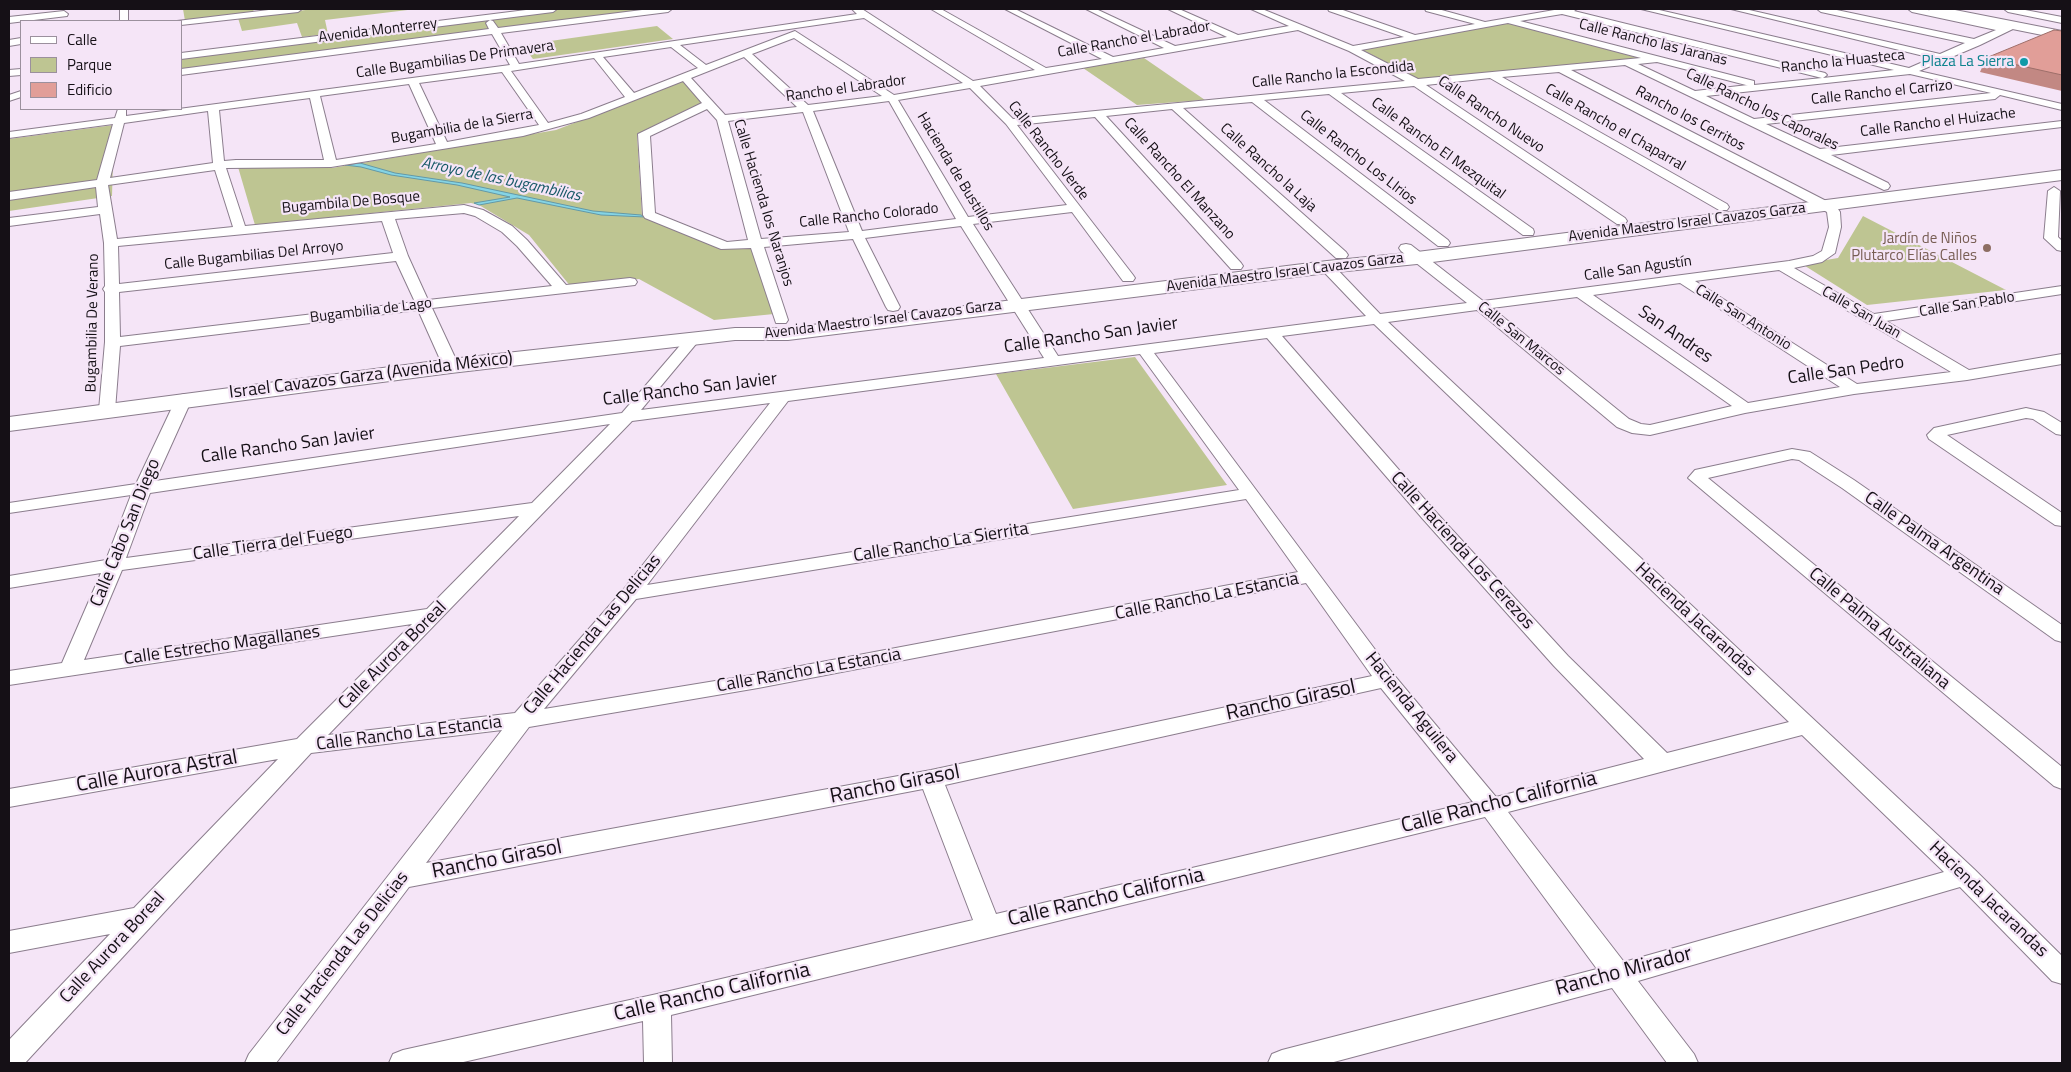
<!DOCTYPE html>
<meta charset="utf-8">
<style>
body{margin:0}
#map{position:relative;width:2071px;height:1072px;overflow:hidden;background:#f5e5f7;font-family:"Titillium Web",sans-serif}
canvas{display:block}
.frame{position:absolute;inset:0;border:10px solid #151016;pointer-events:none}
.legend{position:absolute;left:20px;top:20px;width:162px;height:90px;box-sizing:border-box;background:#f5e5f7;border:1px solid #9b909d;margin:0;padding:6px 9px;list-style:none;font-size:15px;color:#151016}
.legend li{display:flex;align-items:center;gap:10px;height:25px}
.legend b{width:25px;border:1px solid #9b909d}
</style>
<div id="map">
<canvas width="2071" height="1072"></canvas>
<div class="frame"></div>
<ul class="legend">
<li><b style="height:6px;background:#fff"></b>Calle</li>
<li><b style="height:14px;background:#bec592"></b>Parque</li>
<li><b style="height:14px;background:#e19e98"></b>Edificio</li>
</ul>
</div>
<script>
const g = document.querySelector('canvas').getContext('2d');
g.lineJoin = 'round';
function fill(path, color) {
  g.fillStyle = color;
  g.fill(path, 'evenodd');
}
function toPath(rows) {
  const path = new Path2D();
  for (const r of rows) {
    path.moveTo(r[0], r[1]);
    for (let i = 2; i < r.length; i += 2) path.lineTo(r[i], r[i + 1]);
  }
  return path;
}
function trace(path, color, width, dash) {
  g.strokeStyle = color;
  g.lineWidth = width;
  g.lineCap = dash ? 'butt' : 'round';
  g.setLineDash(dash || []);
  g.stroke(path);
}
function write(font, color, halo, rows, align = 'center') {
  g.font = font + ' "Titillium Web",sans-serif';
  g.lineWidth = 4.5;
  g.setLineDash([]);
  g.textBaseline = 'middle';
  g.strokeStyle = halo;
  g.fillStyle = color;
  for (const [text, x, y, turn = 0] of rows) {
    g.save();
    g.translate(x, y);
    g.rotate((+turn || 0) * Math.PI / 180);
    g.textAlign = isNaN(turn) ? turn : align;
    if (halo) g.strokeText(text, 0, 0);
    g.fillText(text, 0, 0);
    g.restore();
  }
}
fill(toPath([
 [183,9,253,9,254,12,185,21],
 [314,9,416,9,325,20,328,34,302,37,297,23,242,31,238,18],
 [553,9,668,9,181,73,181,55],
 [1509,23,1639,58,1418,79,1361,49],
 [657,26,673,39,533,59,522,45],
 [1144,58,1205,100,1137,105,1083,68],
 [682,81,705,104,637,134,642,215,726,245,756,244,774,314,714,320,639,279,571,287,529,235,479,205,471,203,255,225,238,167,256,163,332,168,556,130],
 [114,125,112,196,9,211,9,139],
 [1863,216,2006,290,1867,305,1802,264,1838,258],
 [1135,357,1227,485,1073,509,996,374]
]), '#bec592');
const water = toPath([
 [360,163,395,173,462,183,593,211,641,215,645,217,601,215,517,198,479,205,474,203,510,197,457,185,391,175,361,167,345,165,360,163]
]);
fill(water, '#84d4e5');
trace(water, '#6399a7', 1);
const street = toPath([
 [120,9,128,9,128,21,120,21,120,9],
 [277,9,302,9,298,12,181,25,181,21,177,21,277,9],
 [534,9,557,9,553,12,181,59,181,53,534,9],
 [650,9,672,9,668,12,501,33,519,64,857,14,852,9,862,9,973,81,1035,70,931,9,941,9,1046,68,1102,59,1005,9,1015,9,1113,57,1164,48,1086,9,1096,9,1175,46,1227,37,1168,9,1179,9,1238,35,1289,26,1251,9,1262,9,1353,46,1404,37,1329,11,1328,9,1340,9,1415,35,1475,24,1426,11,1425,9,1438,9,1485,22,1560,9,1577,9,1574,11,1825,73,1827,75,1823,78,1894,70,1641,9,1655,9,1909,68,1932,58,1731,9,1745,9,1940,54,1965,43,1821,12,1817,9,1832,9,1974,39,1996,30,1912,12,1908,9,1923,9,2004,26,2017,23,2017,27,1980,45,1919,71,2062,104,2062,110,2000,95,1995,99,1766,124,1820,149,2062,121,2062,127,1831,155,1888,183,1890,186,1888,189,1884,190,1625,65,1571,70,1836,206,1840,212,1841,227,1835,253,1822,262,1794,268,1874,314,2062,286,2062,294,1886,321,1969,370,2062,354,2062,364,1967,380,1854,394,1745,413,1650,435,1632,433,1617,427,1477,310,1388,322,1974,869,2062,956,2062,984,2052,981,1960,887,1638,981,1694,1054,1698,1063,1667,1063,1612,988,1330,1063,1268,1063,1272,1054,1282,1050,1597,969,1485,817,671,1015,672,1063,644,1063,643,1021,459,1063,389,1063,393,1054,403,1050,657,994,973,920,923,789,409,887,276,1063,245,1063,249,1054,502,730,311,753,25,1063,9,1063,9,1040,110,934,9,953,9,931,134,908,278,759,9,807,9,789,297,739,412,624,9,685,9,671,62,663,101,573,9,588,9,576,106,560,131,495,9,513,9,503,136,484,176,399,178,396,184,394,190,396,192,399,155,481,622,413,689,335,694,334,699,335,701,338,641,410,1044,358,961,226,865,238,900,307,898,310,893,311,888,310,886,307,853,239,764,247,788,320,786,323,776,323,751,248,721,249,645,218,643,215,638,134,702,103,683,81,589,118,523,136,331,167,226,168,245,226,464,205,483,210,512,226,527,240,566,285,630,278,635,279,637,282,635,285,432,308,459,366,456,369,451,371,446,369,443,366,418,310,120,346,115,410,113,413,101,413,99,410,105,342,105,292,103,289,105,286,104,243,100,214,9,226,9,218,98,207,96,187,9,200,9,192,97,180,113,124,9,138,9,132,115,118,118,109,126,109,126,116,510,65,492,34,181,75,181,69,489,29,486,23,490,20,493,21,498,28,650,9],
 [1562,14,1822,78,1754,85,1754,81,1520,21,1562,14],
 [864,18,963,83,894,95,795,31,706,65,680,45,864,18],
 [1508,23,1641,58,1418,79,1361,50,1508,23],
 [1298,30,1349,51,1405,81,1013,119,980,86,1298,30],
 [794,38,882,96,808,105,752,54,794,38],
 [671,47,698,68,634,93,603,57,671,47],
 [744,57,797,107,725,115,691,78,744,57],
 [594,58,625,97,581,114,548,123,511,71,594,58],
 [1657,62,1746,85,1748,85,1695,91,1638,64,1657,62],
 [502,72,539,125,447,142,419,83,502,72],
 [1559,72,1827,212,1829,227,1822,251,1813,256,1789,261,1483,301,1411,245,1406,244,1401,245,1399,248,1401,251,1467,303,1380,314,1332,264,1327,263,1322,264,1320,267,1322,270,1366,316,1058,356,973,224,1072,212,1123,281,1133,281,1135,278,1133,275,1017,125,1095,117,1231,269,1241,269,1243,266,1241,263,1106,116,1172,109,1336,258,1346,258,1348,255,1346,252,1183,108,1252,102,1438,246,1448,246,1450,243,1448,240,1264,100,1329,94,1523,235,1533,235,1534,232,1533,229,1341,93,1414,86,1617,224,1625,224,1627,221,1625,218,1426,85,1490,78,1719,210,1727,210,1729,207,1727,204,1502,77,1559,72],
 [1910,74,1991,93,1754,119,1706,96,1910,74],
 [409,84,436,144,336,160,320,96,409,84],
 [970,88,1006,124,1067,205,968,217,898,100,970,88],
 [310,98,324,160,236,160,224,161,219,110,310,98],
 [889,101,956,219,862,231,813,111,889,101],
 [707,109,717,120,748,240,727,242,655,213,650,136,707,109],
 [208,111,213,163,110,178,124,123,208,111],
 [803,112,849,232,761,239,728,121,803,112],
 [215,170,233,227,117,239,108,185,215,170],
 [464,213,475,216,502,232,517,246,552,286,428,300,408,256,395,219,464,213],
 [382,221,393,253,119,284,118,246,382,221],
 [396,261,415,302,120,337,119,292,396,261],
 [1779,270,1951,372,1857,384,1695,281,1779,270],
 [1680,283,1840,387,1748,403,1593,295,1680,283],
 [1577,297,1732,406,1650,425,1641,424,1629,419,1492,308,1577,297],
 [1374,324,1789,722,1667,753,1568,656,1434,510,1282,336,1374,324],
 [1267,338,1422,518,1554,666,1644,759,1496,797,1394,675,1154,353,1267,338],
 [1140,354,1239,490,647,585,788,401,1140,354],
 [770,403,623,590,515,713,328,735,632,421,770,403],
 [610,424,532,503,126,558,150,493,610,424],
 [1246,499,1298,572,758,674,544,709,636,599,1246,499],
 [519,516,427,609,84,660,122,570,519,516],
 [1306,583,1372,676,931,770,426,863,529,727,758,688,1306,583],
 [1381,688,1473,802,996,914,945,785,1381,688],
 [1802,735,1944,872,1624,962,1508,812,1802,735],
 [2004,9,2020,9,2062,17,2062,23,2008,12,2004,9],
 [64,11,68,14,67,16,9,23,9,17,64,11],
 [21,38,21,44,9,46,9,40,21,38],
 [21,69,21,75,9,76,9,70,21,69],
 [21,91,21,97,9,101,9,95,21,91],
 [2054,187,2060,191,2058,237,2062,241,2062,251,2057,250,2044,238,2048,191,2054,187],
 [2026,408,2044,412,2062,423,2062,435,2056,434,2033,419,2026,418,1947,435,2062,513,2062,526,2055,525,1929,439,1927,435,1934,428,2026,408],
 [1792,449,1810,452,1854,480,2062,625,2062,642,2055,640,1842,488,1799,460,1792,459,1708,478,2062,767,2062,789,2054,786,1688,478,1695,470,1792,449]
]);
const secondary = toPath([
 [1927,9,1950,9,2062,31,2062,39,1933,13,1927,9],
 [2062,170,2062,180,1417,264,1327,273,788,340,735,340,451,373,9,431,9,417,451,359,735,328,788,328,1327,261,1417,252,2062,170]
]);
trace(street, '#8b7d8d', 2);
trace(secondary, '#8b7d8d', 2);
fill(street, '#fff');
fill(secondary, '#fff');
fill(toPath([
 [2062,31,2062,91,1980,72,1986,58]
]), '#c28883');
const building = toPath([
 [2054,30,2062,31,2062,75,1986,58,2054,30]
]);
fill(building, '#e19e98');
trace(building, '#9e6f6a', 1);
for (const [x, y, r, color] of [
 [2024,62,5,"#0f9aa8"],
 [1987,248,5,"#8d6e63"]
]) {
  const dot = new Path2D();
  dot.arc(x, y, r, 0, 2 * Math.PI);
  g.fillStyle = color;
  g.fill(dot);
  trace(dot, '#f5e5f7', 2);
}
write('15px', '#151016', '#f5e5f7', [
 ["Avenida Monterrey",378,31,-7],
 ["Calle Rancho el Labrador",1134,40,-10],
 ["Calle Rancho las Jaranas",1653,43,14],
 ["Calle Bugambilias De Primavera",455,60,-8],
 ["Rancho la Huasteca",1843,62,-6],
 ["Calle Rancho la Escondida",1333,75,-6],
 ["Rancho el Labrador",846,89,-8],
 ["Calle Rancho el Carrizo",1882,93,-6],
 ["Calle Rancho los Caporales",1762,110,26],
 ["Calle Rancho Nuevo",1491,115,34],
 ["Rancho los Cerritos",1690,119,28],
 ["Calle Rancho el Huizache",1938,123,-7],
 ["Bugambilia de la Sierra",462,127,-10],
 ["Calle Rancho el Chaparral",1615,128,30],
 ["Calle Rancho El Mezquital",1438,149,36],
 ["Calle Rancho Verde",1048,151,52],
 ["Calle Rancho Los LIrios",1358,158,38],
 ["Calle Rancho la Laja",1268,168,42],
 ["Hacienda de Bustillos",955,172,59],
 ["Calle Rancho El Manzano",1179,179,48],
 ["Bugambila De Bosque",351,203,-5],
 ["Calle Hacienda los Naranjos",763,203,73],
 ["Calle Rancho Colorado",869,216,-6],
 ["Avenida Maestro Israel Cavazos Garza",1687,223,-7],
 ["Calle Bugambilias Del Arroyo",254,256,-6],
 ["Calle San Agustín",1638,269,-8],
 ["Avenida Maestro Israel Cavazos Garza",1285,273,-7],
 ["Calle San Pablo",1967,305,-9],
 ["Bugambilia de Lago",371,311,-7],
 ["Calle San Juan",1861,313,30],
 ["Calle San Antonio",1743,318,32],
 ["Avenida Maestro Israel Cavazos Garza",883,320,-7],
 ["Bugambilia De Verano",93,323,-89],
 ["Calle San Marcos",1521,339,39]
]);
write('15px', '#0d838f', '#f5e5f7', [
 ["Plaza La Sierra",2014,62]
], 'right');
write('15px', '#785e54', '#f5e5f7', [
 ["Jardín de Niños",1977,239],
 ["Plutarco Elías Calles",1977,256]
], 'right');
write('italic 16px', '#165966', '#f5e5f7', [
 ["Arroyo de las bugambilias",501,180,12]
]);
write('18px', '#151016', '#f5e5f7', [
 ["San Andres",1675,335,35],
 ["Calle Rancho San Javier",1091,336,-8],
 ["Calle San Pedro",1846,371,-8],
 ["Israel Cavazos Garza (Avenida México)",371,376,-7],
 ["Calle Rancho San Javier",690,390,-7],
 ["Calle Rancho San Javier",288,446,-8],
 ["Calle Cabo San Diego",126,533,-68],
 ["Calle Rancho La Sierrita",941,543,-9],
 ["Calle Tierra del Fuego",273,544,-8],
 ["Calle Palma Argentina",1934,544,35],
 ["Calle Hacienda Los Cerezos",1462,551,48],
 ["Calle Rancho La Estancia",1207,597,-11],
 ["Hacienda Jacarandas",1695,620,43],
 ["Calle Palma Australiana",1879,629,40],
 ["Calle Hacienda Las Delicias",593,635,-50],
 ["Calle Estrecho Magallanes",222,646,-8],
 ["Calle Aurora Boreal",393,656,-45],
 ["Calle Rancho La Estancia",809,671,-10],
 ["Hacienda Aguilera",1411,708,51],
 ["Calle Rancho La Estancia",409,734,-7],
 ["Hacienda Jacarandas",1988,900,44],
 ["Calle Aurora Boreal",113,948,-47],
 ["Calle Hacienda Las Delicias",343,954,-52]
]);
write('21px', '#151016', '#f5e5f7', [
 ["Rancho Girasol",1291,701,-12],
 ["Calle Aurora Astral",157,772,-10],
 ["Rancho Girasol",895,785,-11],
 ["Calle Rancho California",1499,803,-14],
 ["Rancho Girasol",497,860,-11],
 ["Calle Rancho California",1106,898,-13],
 ["Rancho Mirador",1624,972,-15],
 ["Calle Rancho California",712,993,-13]
]);
</script>
